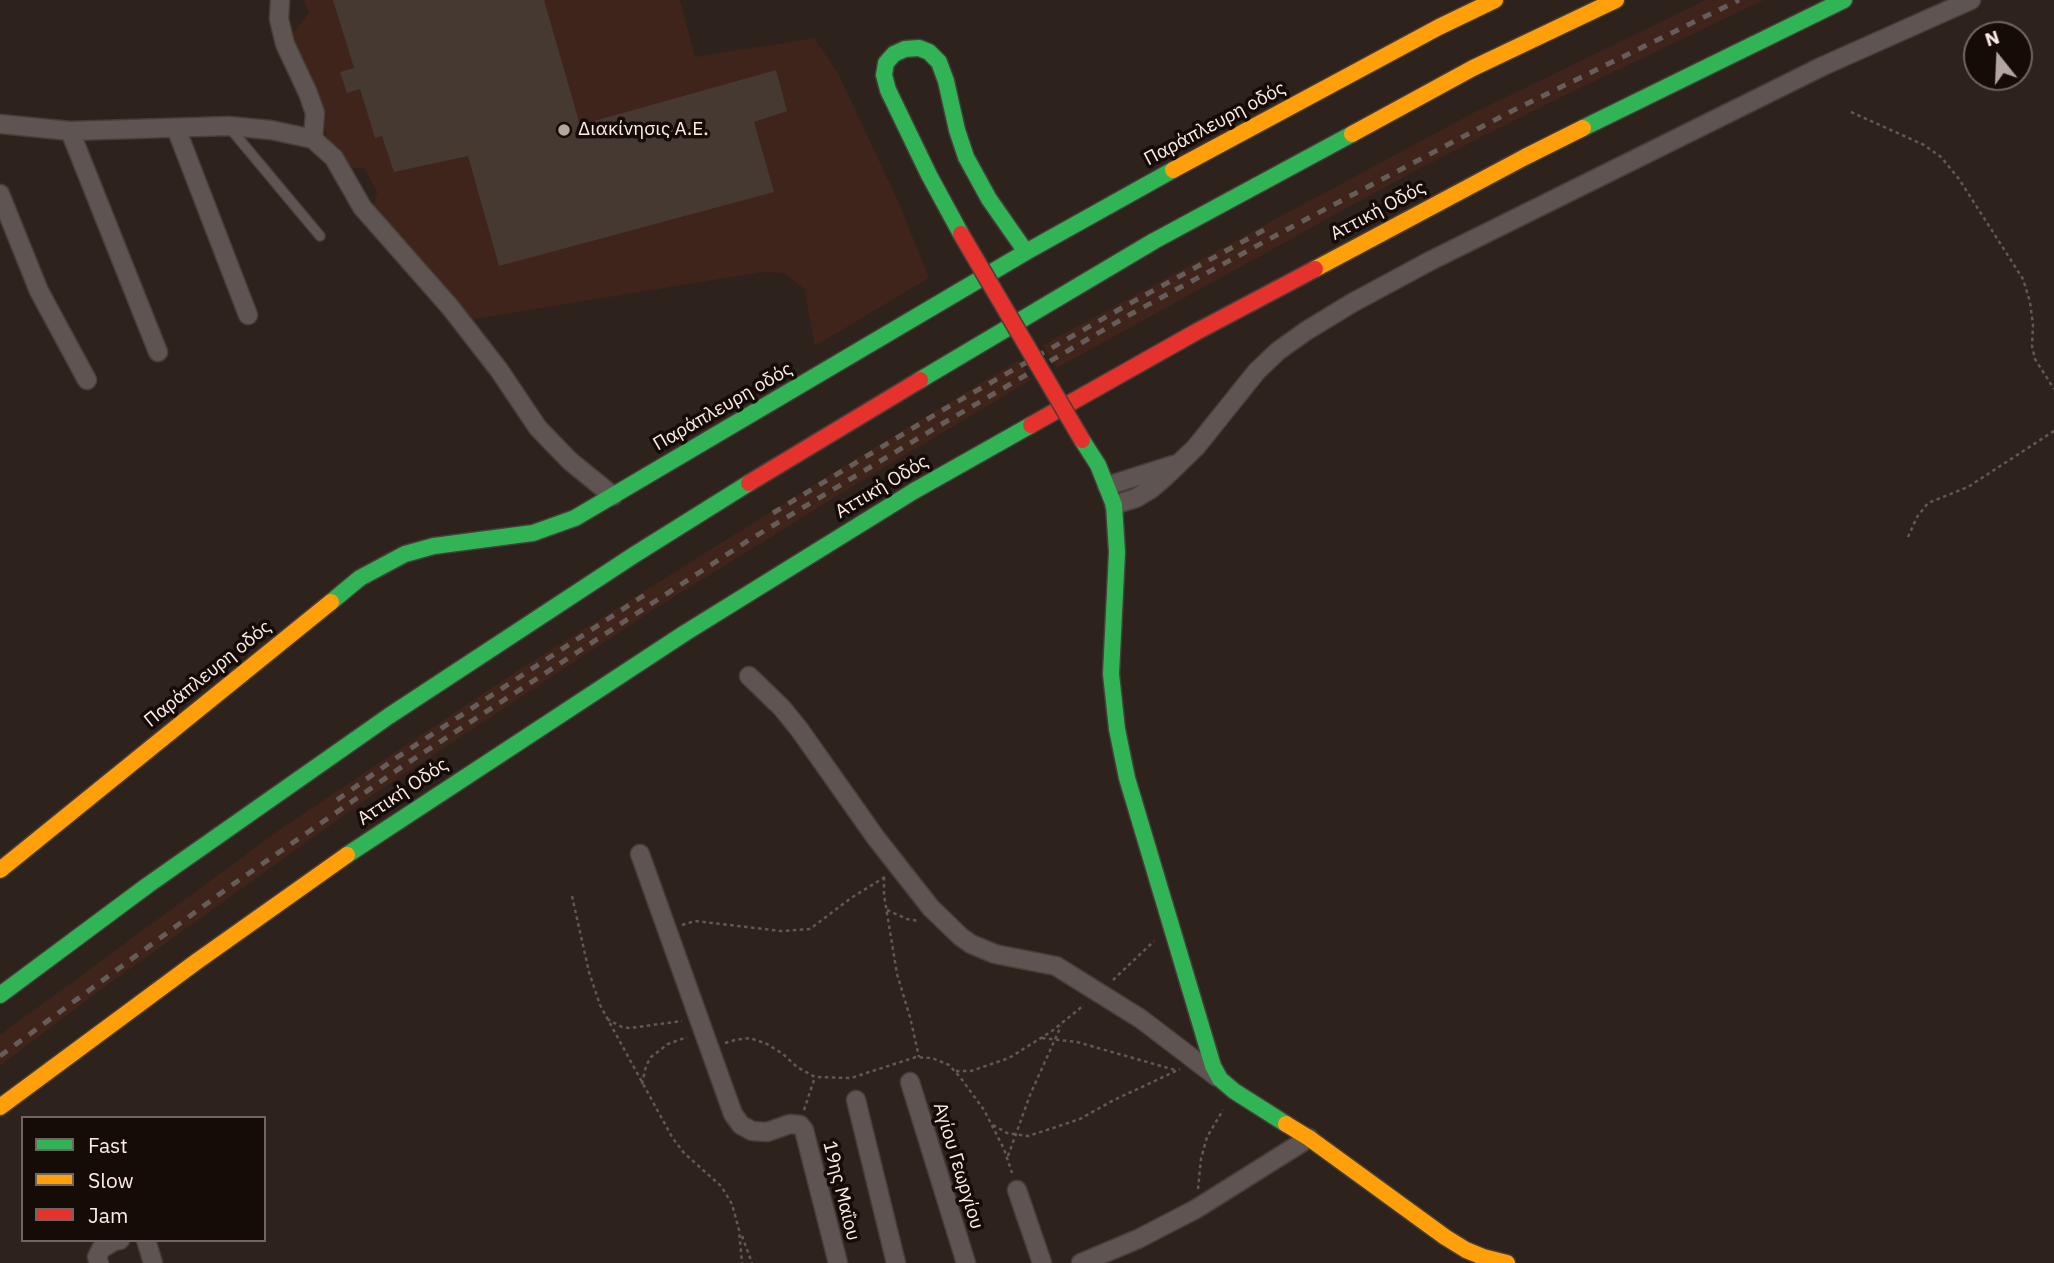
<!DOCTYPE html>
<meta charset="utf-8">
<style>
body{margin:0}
#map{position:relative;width:2054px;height:1263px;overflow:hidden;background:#2e221d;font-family:"IBM Plex Sans",sans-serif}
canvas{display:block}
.legend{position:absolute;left:21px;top:1116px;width:245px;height:126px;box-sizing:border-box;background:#150b07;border:2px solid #716560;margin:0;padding:9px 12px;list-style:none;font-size:21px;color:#fcece6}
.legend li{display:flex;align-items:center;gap:14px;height:35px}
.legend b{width:35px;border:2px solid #716560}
.north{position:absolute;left:1963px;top:21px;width:70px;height:70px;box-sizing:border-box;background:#150b07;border:2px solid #716560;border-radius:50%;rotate:342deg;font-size:19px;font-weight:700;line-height:28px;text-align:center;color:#fcece6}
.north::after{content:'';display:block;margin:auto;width:24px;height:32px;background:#b4a5a0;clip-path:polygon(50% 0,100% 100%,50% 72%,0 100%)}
</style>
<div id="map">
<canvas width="2054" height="1263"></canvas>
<ul class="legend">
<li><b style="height:9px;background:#30b455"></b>Fast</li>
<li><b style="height:9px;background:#ff9f0a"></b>Slow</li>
<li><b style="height:9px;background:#e5322d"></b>Jam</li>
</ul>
<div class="north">N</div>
</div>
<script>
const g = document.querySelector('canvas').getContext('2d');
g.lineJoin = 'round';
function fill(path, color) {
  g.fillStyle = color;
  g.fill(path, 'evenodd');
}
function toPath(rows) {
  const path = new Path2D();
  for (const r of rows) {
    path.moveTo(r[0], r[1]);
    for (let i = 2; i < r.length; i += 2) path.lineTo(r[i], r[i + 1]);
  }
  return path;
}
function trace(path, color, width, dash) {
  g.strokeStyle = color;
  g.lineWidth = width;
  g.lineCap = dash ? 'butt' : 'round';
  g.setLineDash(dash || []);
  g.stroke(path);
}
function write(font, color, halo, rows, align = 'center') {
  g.font = font + ' "IBM Plex Sans",sans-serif';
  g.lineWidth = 7;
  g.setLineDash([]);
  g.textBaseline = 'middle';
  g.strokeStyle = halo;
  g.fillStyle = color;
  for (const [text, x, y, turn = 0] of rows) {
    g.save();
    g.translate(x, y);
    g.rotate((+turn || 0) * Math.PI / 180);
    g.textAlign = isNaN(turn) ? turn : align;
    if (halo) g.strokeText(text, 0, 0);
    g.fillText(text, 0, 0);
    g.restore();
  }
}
fill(toPath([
 [304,0,680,0,695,57,814,38,838,73,898,201,929,278,815,346,804,289,784,273,762,272,469,320,374,206,377,192,364,168,353,168,341,158,338,148,328,142,317,97,290,38,309,12],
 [1706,0,1764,0,1555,100,1418,169,1057,368,1043,345,1257,229,1473,113],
 [1019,360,1031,380,858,483,656,608,371,796,99,991,0,1066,0,1035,282,828,517,671,831,474]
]), '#3e241a');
fill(toPath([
 [333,0,544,0,580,125,776,70,787,111,754,122,774,192,499,266,468,156,394,172,382,136,375,138,360,89,347,93,340,72,354,68]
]), '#463931');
const lane = toPath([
 [229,127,320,236]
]);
const street = toPath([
 [280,0,279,19,285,44,308,93,315,113,313,139],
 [0,124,70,131,228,126,271,130,313,139,334,158,362,207,450,307,499,370,538,428,570,461,613,496],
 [176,128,248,315],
 [70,131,158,352],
 [0,194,39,291,87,380],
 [1107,486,1173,465],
 [1114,505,1136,498,1151,489,1165,477,1196,447,1257,371,1278,351,1306,331,1352,303,1430,261,1823,66,1971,0],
 [749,676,782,708,799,729,876,838,931,908,961,937,971,944,995,954,1056,966,1141,1019,1217,1077],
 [640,854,733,1114,741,1125,752,1131,767,1132,790,1124,800,1125,804,1130,838,1263],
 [910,1082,966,1263],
 [856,1100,896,1263],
 [1017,1190,1042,1263],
 [146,1240,153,1263],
 [99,1263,97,1257,101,1249,114,1241,120,1240],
 [1081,1263,1138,1239,1196,1209,1309,1138]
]);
const fast = toPath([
 [1583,128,1844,0],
 [961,234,929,175,888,90,884,75,886,63,894,54,905,49,919,48,929,52,939,62,946,81,957,130,966,157,989,199,1026,252],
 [920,380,1154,241,1352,134],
 [1082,440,1098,465,1114,505,1117,552,1111,674,1117,729,1127,778,1213,1066,1220,1079,1234,1091,1286,1124],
 [331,602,360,578,405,554,434,546,533,533,575,518,1026,252,1173,170],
 [347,855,685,633,914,491,1031,425],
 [0,995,148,885,389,716,634,555,749,483]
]);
const slow = toPath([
 [1352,134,1473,68,1616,0],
 [1173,170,1439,27,1495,0],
 [1315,269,1525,157,1583,128],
 [0,870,331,602],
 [0,1107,196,962,347,855],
 [1286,1124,1309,1138,1445,1237,1466,1250,1483,1257,1507,1263]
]);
const jam = toPath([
 [1031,425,1196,332,1315,269],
 [749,483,920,380]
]);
trace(lane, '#473d39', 12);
trace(street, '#473d39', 21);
trace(fast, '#473d39', 19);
trace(slow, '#473d39', 19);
trace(jam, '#473d39', 19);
trace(toPath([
 [1851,112,1924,145,1941,157,1959,179,2023,279,2030,302,2033,325,2032,346,2035,359,2054,389],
 [1908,537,1917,517,1928,503,1968,487,2054,431],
 [884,877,884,895,897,974,910,1017,919,1057],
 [572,896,589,972,600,1005,672,1137,684,1153,721,1186,732,1204,739,1230,742,1263],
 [887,910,907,919,920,921],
 [682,925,695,921,781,931,810,929,851,898,885,877],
 [1113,980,1154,941],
 [607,1019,622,1027,630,1028,682,1021],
 [1042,1038,1077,1042,1175,1070],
 [725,1043,735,1040,750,1038,767,1044,783,1054,797,1067,815,1077,851,1078,916,1057,932,1058,949,1065,960,1077,984,1110,1004,1149,1012,1173],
 [956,1071,971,1071,1009,1058,1052,1031,1084,1005],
 [642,1084,646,1066,651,1057,668,1044,687,1037],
 [804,1110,815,1077],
 [993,1125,1007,1133,1028,1136,1053,1128,1080,1119,1112,1101,1180,1069],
 [1008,1156,1030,1095,1061,1026],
 [1198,1189,1201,1159,1207,1137,1223,1110],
 [742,1236,752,1263]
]), '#625956', 2.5, [3.5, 3.5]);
trace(lane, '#5e5451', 9);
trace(street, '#5e5451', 18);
trace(fast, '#30b455', 16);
trace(slow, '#ff9f0a', 16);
trace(jam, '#e5322d', 16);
trace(toPath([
 [773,513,941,411,1127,305,1264,230],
 [337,800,396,758,646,594],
 [0,1056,232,885,403,766,749,540,947,421,1131,314,1299,223,1508,113,1739,0]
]), '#665d59', 5, [9, 9]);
const jamBridge = toPath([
 [961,234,1082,440]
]);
trace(jamBridge, '#473d39', 19, []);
trace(jamBridge, '#e5322d', 16);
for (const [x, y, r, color] of [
 [564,130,7,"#b4a5a0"]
]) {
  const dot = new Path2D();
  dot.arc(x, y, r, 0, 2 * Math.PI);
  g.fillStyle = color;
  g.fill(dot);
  trace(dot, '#150b07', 2.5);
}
write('19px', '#fcece6', '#150b07', [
 ["Παράπλευρη οδός",1215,124,-28],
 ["Αττική Οδός",1378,211,-28],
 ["Παράπλευρη οδός",723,407,-30],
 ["Αττική Οδός",882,487,-31],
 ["Παράπλευρη οδός",208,674,-39],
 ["Αττική Οδός",403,792,-34],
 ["Αγίου Γεωργίου",958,1166,73],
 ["19ης Μαΐου",841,1191,76]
]);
write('19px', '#fcece6', '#150b07', [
 ["Διακίνησις Α.Ε.",578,130]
], 'left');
</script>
